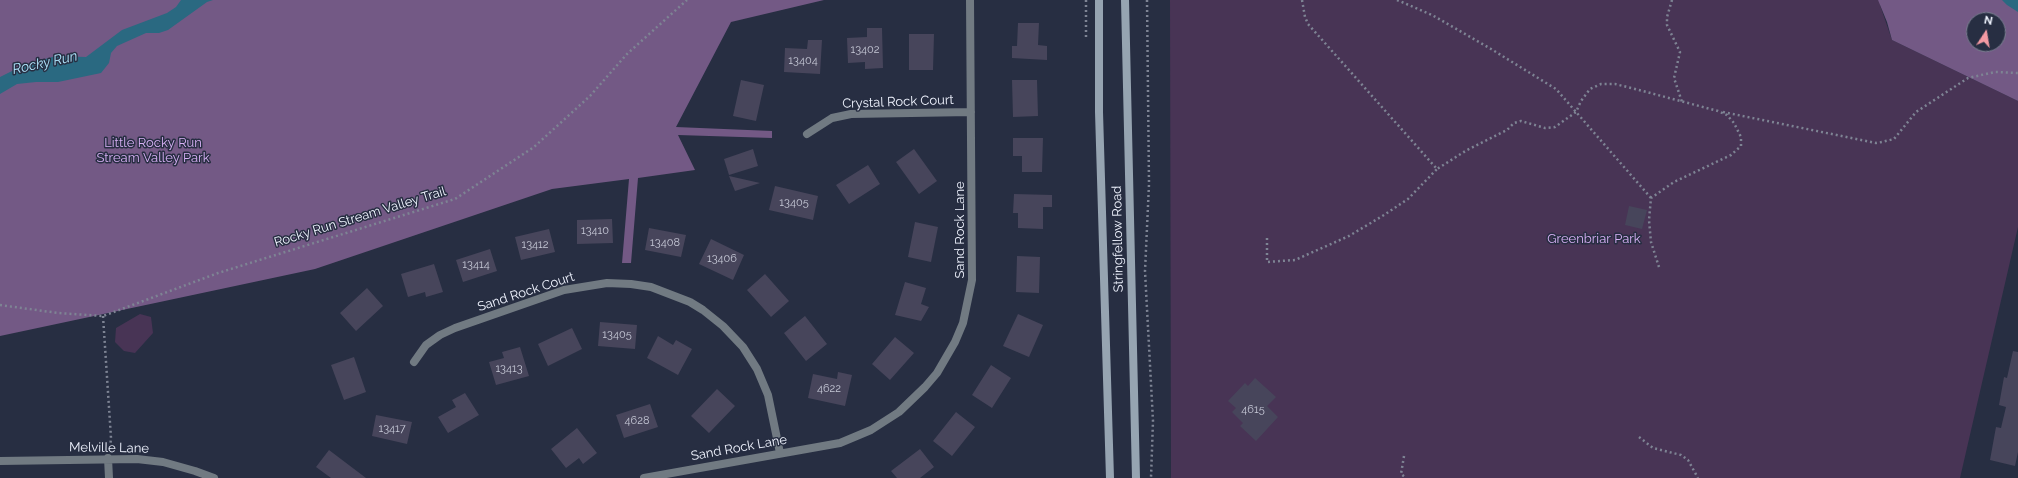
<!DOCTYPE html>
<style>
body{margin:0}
#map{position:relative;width:2018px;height:478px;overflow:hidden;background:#272e42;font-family:Raleway,sans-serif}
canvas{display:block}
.north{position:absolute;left:1966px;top:12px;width:40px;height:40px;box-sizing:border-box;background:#272e42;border:1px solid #777d8e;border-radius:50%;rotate:12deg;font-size:11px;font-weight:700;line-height:16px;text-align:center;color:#f0f4ff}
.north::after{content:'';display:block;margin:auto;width:14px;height:18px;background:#f49aa3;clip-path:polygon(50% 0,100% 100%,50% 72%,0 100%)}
</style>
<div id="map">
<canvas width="2018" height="478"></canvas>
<div class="north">N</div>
</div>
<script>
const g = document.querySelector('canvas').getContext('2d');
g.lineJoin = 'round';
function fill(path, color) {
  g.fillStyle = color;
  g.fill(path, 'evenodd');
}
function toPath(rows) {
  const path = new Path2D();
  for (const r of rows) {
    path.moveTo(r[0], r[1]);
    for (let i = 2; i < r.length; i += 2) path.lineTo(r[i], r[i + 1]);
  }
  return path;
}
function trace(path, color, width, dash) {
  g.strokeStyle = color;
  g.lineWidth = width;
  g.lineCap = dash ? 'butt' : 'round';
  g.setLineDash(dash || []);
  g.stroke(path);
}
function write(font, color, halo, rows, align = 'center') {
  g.font = font + ' Raleway,sans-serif';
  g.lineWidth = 3;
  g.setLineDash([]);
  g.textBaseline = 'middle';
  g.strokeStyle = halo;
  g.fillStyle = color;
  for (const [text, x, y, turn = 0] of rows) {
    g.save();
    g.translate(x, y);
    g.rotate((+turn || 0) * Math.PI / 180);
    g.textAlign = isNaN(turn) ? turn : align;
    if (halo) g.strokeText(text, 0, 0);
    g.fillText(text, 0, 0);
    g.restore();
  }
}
fill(toPath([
 [1170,0,1884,0,1880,5,1892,40,2018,101,2018,227,1960,478,1171,478],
 [140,314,151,317,153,333,135,353,124,351,115,342,116,328]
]), '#483455');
fill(toPath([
 [0,0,824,0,731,22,676,127,772,131,772,138,678,135,695,170,638,178,631,263,622,263,629,179,552,189,315,269,0,336],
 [1878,0,2018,0,2018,101,1892,40,1887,22],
 [1974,20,1998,20,1998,44,1974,44]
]), '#735985');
fill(toPath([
 [181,0,213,0,207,2,168,30,159,33,146,33,117,46,111,53,109,63,101,73,58,82,36,82,17,84,0,94,0,77,24,65,56,56,86,57,122,30,167,13,176,7],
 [2002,0,2018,0,2018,12,2007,5]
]), '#2a6981');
fill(toPath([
 [1018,23,1039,23,1038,45,1047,46,1047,60,1012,58,1012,46,1017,46],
 [867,28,882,28,883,68,865,69,865,62,848,63,847,38,867,37],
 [909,34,934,34,933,70,909,70],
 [808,40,822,40,820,74,784,72,785,48,807,49],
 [741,80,764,85,756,121,733,116],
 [1012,80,1037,80,1038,116,1013,117],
 [1013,138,1043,138,1042,172,1022,172,1022,156,1013,156],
 [753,149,758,166,729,175,724,159],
 [914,149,937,181,919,194,896,162],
 [868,165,880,184,849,204,836,185],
 [729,176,760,183,735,191],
 [775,186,818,196,813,220,769,210],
 [1014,194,1052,195,1052,207,1043,207,1043,229,1018,228,1018,213,1013,213],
 [1629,206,1647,210,1642,229,1625,225],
 [612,219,613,243,577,244,577,220],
 [915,222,938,227,931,262,908,257],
 [649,228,686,235,681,257,645,250],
 [549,229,555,252,521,260,515,237],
 [711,239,744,255,733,280,699,264],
 [490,249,497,271,463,282,456,260],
 [1017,256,1040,257,1039,293,1016,292],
 [434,264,443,292,426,297,425,292,408,297,401,274],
 [765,274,789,301,771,317,747,290],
 [905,282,926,288,921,304,929,307,921,321,895,315],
 [367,288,383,306,356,331,340,313],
 [1018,314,1043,325,1029,357,1003,346],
 [805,316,827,344,806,361,784,333],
 [600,322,637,325,635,349,598,346],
 [572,328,582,349,548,366,538,344],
 [658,336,673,345,676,340,692,349,678,375,647,358],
 [895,337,914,353,890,380,872,364],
 [520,347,529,376,496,385,489,362,504,358,502,352],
 [2013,351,2018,352,2018,452,2015,466,1990,460,1996,427,2001,428,2006,407,1999,405,2004,377,2007,378],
 [354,357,366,392,344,400,331,365],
 [991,365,1011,378,992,408,972,395],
 [838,372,852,375,845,406,808,398,813,374,837,379],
 [1255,378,1276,397,1267,406,1278,417,1256,441,1240,426,1243,423,1232,412,1236,408,1228,401,1245,383,1248,386],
 [717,389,735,406,709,433,691,416],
 [465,393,479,415,448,433,438,417,456,407,452,400],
 [650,404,658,427,624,438,616,415],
 [956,412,975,427,952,456,933,441],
 [376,415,412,422,407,444,372,436],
 [577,428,597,453,583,464,579,458,566,468,551,449],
 [920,449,934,467,920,478,897,478,891,471],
 [329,450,366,478,331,478,316,467]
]), '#47455b');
trace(toPath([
 [1086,0,1086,38],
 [1147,0,1149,184,1145,271,1153,421,1151,478],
 [1302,0,1305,17,1308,24,1437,169,1467,150,1507,130,1514,123,1521,121,1545,128,1555,127,1576,112,1581,101,1590,89,1601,84,1615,84,1639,90,1718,111,1727,115,1734,123,1741,137,1741,146,1731,155,1674,182,1651,198,1649,220,1651,242,1659,267],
 [1397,0,1432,15,1491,49,1556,89,1651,198],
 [1672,0,1667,17,1667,25,1680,52,1674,78,1682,102],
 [1723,112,1876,143,1882,142,1894,139,1916,112,1968,78,1995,72,2018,73],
 [1267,238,1267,262,1295,260,1349,236,1384,215,1408,199,1437,169],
 [0,305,58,313,103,316,218,273,455,199,534,147,590,96,627,54,687,0],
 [103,316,111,438,110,448],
 [1639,437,1653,448,1681,455,1688,460,1698,478],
 [1404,456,1401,474,1406,478]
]), '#7e8494', 2.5, [2, 3]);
trace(toPath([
 [807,134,832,118,851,114,971,112],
 [414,362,426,345,440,335,455,328,564,290,607,283,631,284,651,287,690,302,703,310,723,326,743,347,757,369,768,395,780,453],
 [108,458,109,478],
 [0,461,137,459,163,462,195,471,214,478],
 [644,478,840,443,871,430,899,412,925,387,937,373,955,342,963,323,972,280,970,0]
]), '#717a82', 8);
trace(toPath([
 [1099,0,1099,112,1110,478],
 [1125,0,1136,478]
]), '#96a4b1', 8);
write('11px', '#c6c8d6', null, [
 ["13402",865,50],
 ["13404",803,61],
 ["13405",794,203],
 ["13410",595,231],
 ["13408",665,243],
 ["13412",535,245],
 ["13406",722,259],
 ["13414",476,265],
 ["13405",617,335],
 ["13413",509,369],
 ["4622",829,389],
 ["4615",1253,410],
 ["4628",637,421],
 ["13417",392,429]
]);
write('13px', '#f0f4ff', '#272e42', [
 ["Crystal Rock Court",898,102,-2],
 ["Rocky Run Stream Valley Trail",360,217,-17],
 ["Sand Rock Lane",960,230,-90],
 ["Stringfellow Road",1118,239,-91],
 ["Sand Rock Court",526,292,-18],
 ["Melville Lane",109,448,1],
 ["Sand Rock Lane",739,448,-10]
]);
write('13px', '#d8b0f5', '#272e42', [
 ["Little Rocky Run",153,143],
 ["Stream Valley Park",153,158],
 ["Greenbriar Park",1594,239]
]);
write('italic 14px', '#aee3fa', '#272e42', [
 ["Rocky Run",45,63,-12]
]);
</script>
